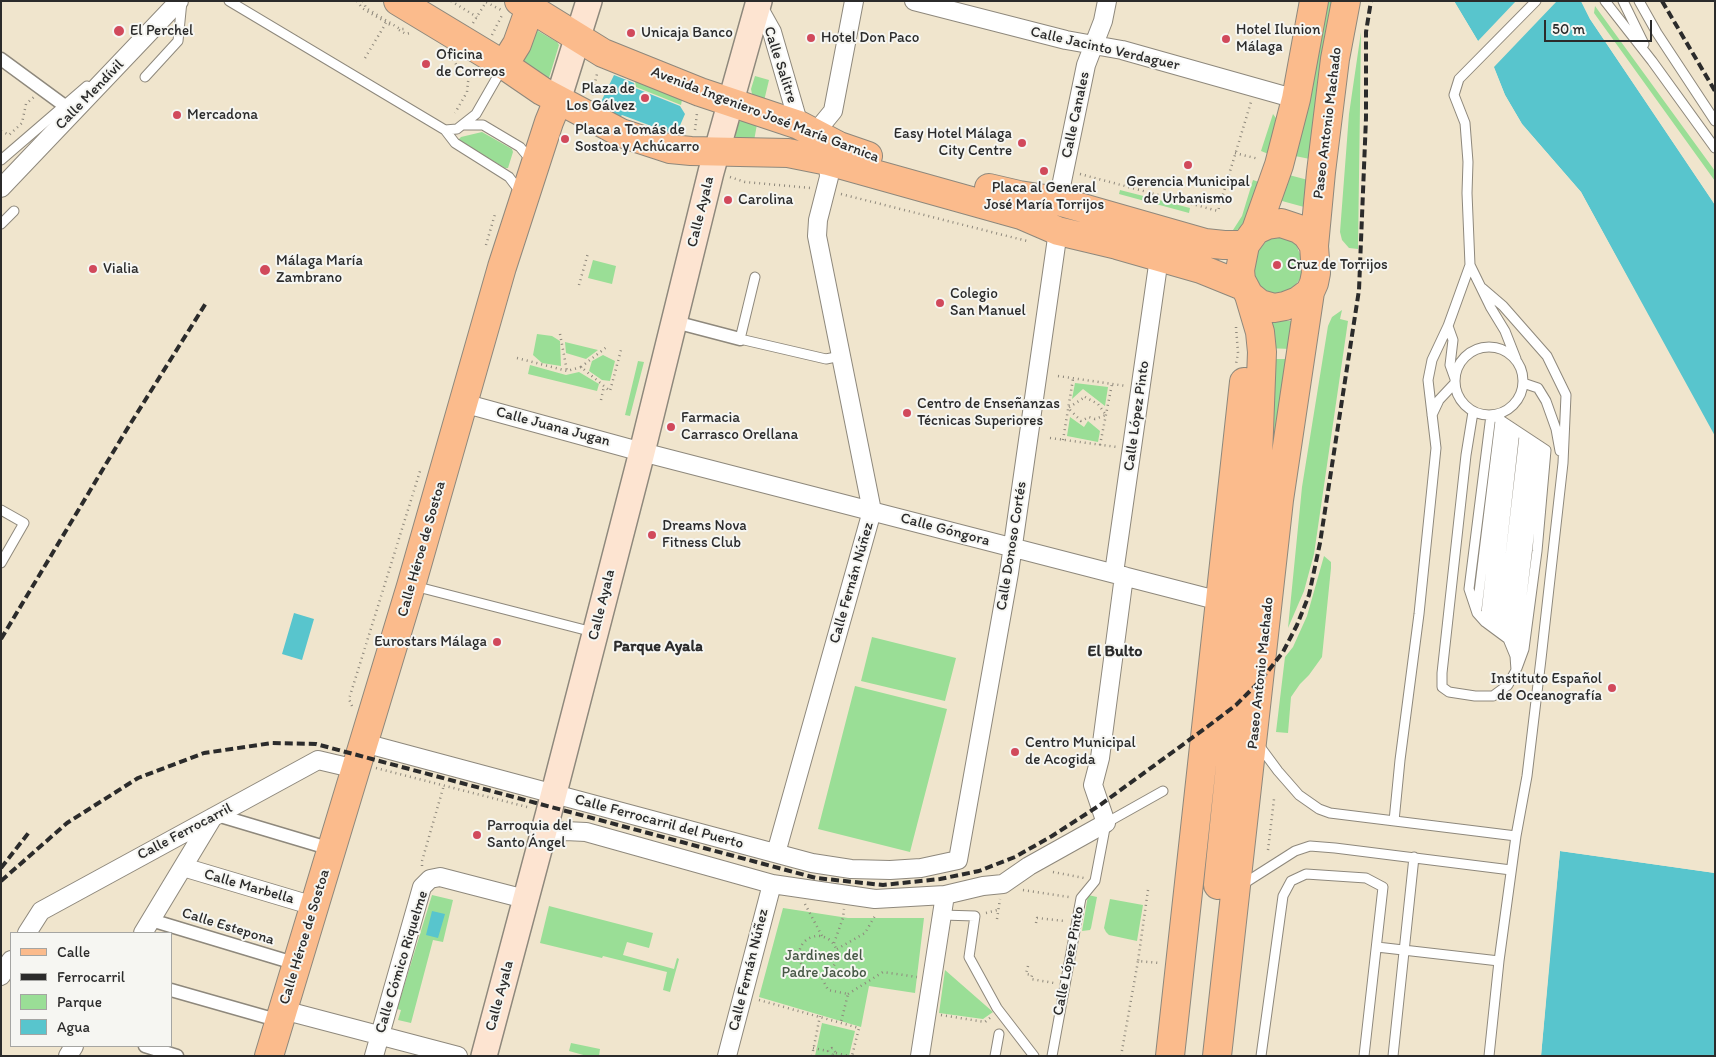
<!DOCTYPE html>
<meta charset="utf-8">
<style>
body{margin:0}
#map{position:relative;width:1716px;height:1057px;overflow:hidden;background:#f0e5cd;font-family:Itim,sans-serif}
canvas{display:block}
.frame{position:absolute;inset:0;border:2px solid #2b2b2b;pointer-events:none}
.legend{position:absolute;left:10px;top:932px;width:162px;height:115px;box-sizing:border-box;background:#f6f6f2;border:1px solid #a5a5a2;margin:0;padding:6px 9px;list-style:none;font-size:15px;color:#2b2b2b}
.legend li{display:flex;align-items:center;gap:10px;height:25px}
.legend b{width:25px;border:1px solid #a5a5a2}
.scale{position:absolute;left:1544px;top:20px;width:108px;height:22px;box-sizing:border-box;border:2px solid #2b2b2b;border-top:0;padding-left:6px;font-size:15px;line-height:18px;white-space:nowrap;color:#2b2b2b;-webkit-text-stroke:4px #f6f6f2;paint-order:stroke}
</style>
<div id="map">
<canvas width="1716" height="1057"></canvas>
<div class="frame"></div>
<ul class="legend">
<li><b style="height:6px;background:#fbbb8c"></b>Calle</li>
<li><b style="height:6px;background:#2b2b2b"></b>Ferrocarril</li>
<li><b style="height:14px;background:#9ade96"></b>Parque</li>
<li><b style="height:14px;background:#58c5cd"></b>Agua</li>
</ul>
<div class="scale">50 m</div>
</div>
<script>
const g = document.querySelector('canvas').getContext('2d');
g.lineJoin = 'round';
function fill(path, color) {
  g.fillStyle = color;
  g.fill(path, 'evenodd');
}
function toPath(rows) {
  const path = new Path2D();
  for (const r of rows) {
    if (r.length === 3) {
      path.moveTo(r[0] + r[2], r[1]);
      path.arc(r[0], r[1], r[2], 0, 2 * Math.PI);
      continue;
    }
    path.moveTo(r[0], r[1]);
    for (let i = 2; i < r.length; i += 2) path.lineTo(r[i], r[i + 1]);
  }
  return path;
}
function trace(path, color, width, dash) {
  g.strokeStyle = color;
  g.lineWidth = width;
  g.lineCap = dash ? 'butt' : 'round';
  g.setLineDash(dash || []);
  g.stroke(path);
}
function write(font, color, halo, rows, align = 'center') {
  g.font = font + ' Itim,sans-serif';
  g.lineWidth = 4;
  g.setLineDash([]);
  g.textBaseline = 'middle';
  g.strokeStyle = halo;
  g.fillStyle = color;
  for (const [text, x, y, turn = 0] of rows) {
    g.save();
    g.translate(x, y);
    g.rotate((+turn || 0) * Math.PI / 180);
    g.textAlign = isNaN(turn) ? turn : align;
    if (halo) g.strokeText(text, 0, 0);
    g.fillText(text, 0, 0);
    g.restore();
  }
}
fill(toPath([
 [1327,1,1333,1,1310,159,1295,156,1309,102],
 [1595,6,1715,171,1715,181,1594,13],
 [533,28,557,42,559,45,549,78,546,79,518,62],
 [1361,32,1358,249,1349,248,1342,240,1340,232,1349,114],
 [755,76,769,80,764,101,754,97,752,94,751,89],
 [635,81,682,100,681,105,636,87],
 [1273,114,1278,121,1271,155,1261,151],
 [744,119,757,124,754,141,738,140,735,136,739,122],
 [482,132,512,149,513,152,508,168,505,168,458,140,461,137],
 [1289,175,1308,180,1304,207,1282,201,1280,197],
 [1253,180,1262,183,1252,207,1240,228,1234,232,1225,233,1233,230,1242,216],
 [1120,190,1190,208,1189,213,1119,194],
 [1274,236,1281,236,1295,242,1302,259,1301,277,1295,286,1280,297,1262,290,1254,277,1257,253,1267,240],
 [593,260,616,266,612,284,588,278],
 [1342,310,1340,319,1348,321,1314,554,1304,591,1288,628,1302,487,1328,326,1332,317],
 [1270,321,1292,321,1291,349,1265,348],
 [537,334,552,336,560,341,561,366,542,363,533,355],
 [565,342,598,350,586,359,566,353],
 [603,355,615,361,610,381,602,380,589,371,592,361],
 [1266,359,1289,359,1265,503],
 [638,361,644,362,630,416,625,415],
 [530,365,566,375,579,372,599,384,597,391,528,374],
 [1075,383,1108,387,1105,406,1083,389,1072,399],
 [1070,417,1084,427,1088,421,1100,431,1098,442,1067,436],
 [1324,556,1331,562,1331,568,1322,657,1309,675,1300,684,1291,697,1288,733,1276,732,1285,657,1293,647,1307,616],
 [872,637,956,658,945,701,861,681],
 [855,686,947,709,910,852,818,829],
 [432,895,453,900,443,942,433,940,411,1023,398,1020,401,1010,397,1009],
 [1088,895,1097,897,1091,928,1090,930,1082,931],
 [1110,899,1143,905,1137,941,1109,935,1106,932,1104,928],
 [549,906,653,933,649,948,627,942,623,955,674,969,677,958,679,959,670,992,663,990,667,972,603,956,602,958,540,943],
 [783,908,848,918,924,918,915,993,869,986,861,1027,759,997],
 [945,970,993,1012,983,1019,939,1013],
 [822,1023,855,1031,849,1056,815,1056],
 [571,1043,600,1049,599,1056,587,1056,569,1051]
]), '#9ade96');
fill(toPath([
 [1454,1,1581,1,1590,19,1712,200,1715,205,1715,436,1581,192,1522,124,1505,95,1494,68],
 [614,75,634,83,635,88,680,106,685,114,678,130,670,133,622,115,620,117,599,106],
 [294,613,314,619,302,660,282,654],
 [1560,851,1715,873,1715,1056,1541,1056],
 [432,911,445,914,438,938,426,935]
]), '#58c5cd');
fill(toPath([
 [1452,1,1454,1,1478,41,1516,1,1557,1,1494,67,1505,95,1522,124,1581,192,1715,439,1713,438,1579,193,1520,125,1502,96,1492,69],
 [1581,1,1584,1,1592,18,1714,199,1715,205,1590,19],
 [1559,848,1715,870,1715,873,1560,851,1556,892,1553,891,1557,851],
 [1548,952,1550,953,1541,1056,1538,1056]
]), '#f0e5cd');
const service = toPath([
 [229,1,445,130,455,143,509,177,521,193],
 [1605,1,1652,61,1715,148],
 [1623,1,1644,44],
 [1639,1,1657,33,1715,121],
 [145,77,178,41,182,1],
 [463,125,483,125,520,147,530,159,531,163],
 [445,130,457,129,476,114,503,67],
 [1,160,87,86],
 [1,224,14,211],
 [1470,265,1491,308,1505,331,1516,359],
 [755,277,740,339,826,359,841,356],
 [1482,288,1503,306,1547,356,1566,395,1563,463,1541,659,1527,776,1516,836],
 [1448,326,1453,340,1450,365,1455,379],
 [1489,381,34],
 [1523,383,1538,388,1546,401,1556,429,1560,451],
 [1473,412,1466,455,1442,673,1442,687,1449,692,1475,696,1493,696,1508,685,1516,670,1515,656,1508,639,1485,622,1477,613,1469,589,1491,415],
 [1432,415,1439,400,1454,384],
 [1493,415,1546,450,1537,551,1524,649,1517,668],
 [1,510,24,523,1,563],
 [414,586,593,632],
 [1477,609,1500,421],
 [1485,622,1507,425],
 [1493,627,1515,430],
 [1501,633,1524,436],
 [1508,639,1532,441],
 [1515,654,1540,446],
 [1258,744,1278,771,1299,795,1319,809,1330,813,1516,836,1499,961,1489,1056],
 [1394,821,1400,760,1419,614,1436,448,1428,380,1432,360,1448,326,1470,265,1467,193,1468,162,1465,123,1454,95,1459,79,1536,1],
 [1240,886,1295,851,1310,846,1335,848,1511,870],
 [942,915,975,916,969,957,997,1008,1034,1056],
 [1377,947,1499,961],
 [995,1056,999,1034],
 [1052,1056,1081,898,1095,881,1106,823,1163,791],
 [1261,1056,1283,896,1291,881,1306,874,1366,878,1383,887,1364,1056],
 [1393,1056,1414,857]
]);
const pedestrian = toPath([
 [1,59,65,106],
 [675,322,740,339],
 [217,815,331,849],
 [151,920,297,964],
 [171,990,280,1021],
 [145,1046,177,1056]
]);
const minor = toPath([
 [914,1,1066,40,1122,50,1296,99],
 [758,7,772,32,799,125],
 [812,132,819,128,833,111,854,1],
 [1,188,179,1],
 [1058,201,1086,65,1103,21,1107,1],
 [463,403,642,452,1220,601],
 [1114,573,1159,258],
 [364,743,812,863,851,869,890,870,921,868,958,860,1009,573,1058,231],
 [542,837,565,831,586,832,772,884,875,899,945,895,983,886,1003,884,1029,866,1106,823,1093,785,1100,758,1124,576],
 [776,853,872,511,817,236,818,220,829,177,828,161],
 [183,867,314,906],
 [27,933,41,911,318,760,356,769],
 [143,933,213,817],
 [1,976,11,960],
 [283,1010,458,1056],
 [68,1056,74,1046],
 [374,1056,422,887,430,879,440,877,525,899],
 [727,1056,772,884],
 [920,1056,945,895]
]);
const secondary = toPath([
 [558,100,589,1],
 [484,1056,549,812,642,452,711,172,759,1]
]);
const primary = toPath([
 [398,1,504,65,542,91,621,133,670,149,691,151,788,153,828,161,1021,215,1058,231,1117,245,1201,269,1243,286],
 [519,1,603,53,700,92,799,125,839,146,868,156],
 [504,65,517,44,530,8],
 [989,188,1019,195,1058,201,1205,243,1224,245,1245,245],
 [1281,223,1299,229,1307,235,1314,246,1316,273,1314,283,1310,292,1298,301,1285,306,1274,308,1260,304,1249,295,1241,280,1240,270,1245,245,1256,230,1267,225,1281,223],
 [1256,230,1279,165,1296,99,1314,1],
 [1314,246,1321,172,1335,59,1346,1],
 [1218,885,1256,509,1262,352,1260,332,1249,295],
 [269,1056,411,586,502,267,549,122,558,100],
 [1170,1056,1244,382],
 [1217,1056,1279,500,1310,292]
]);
trace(service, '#8e887c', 11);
trace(pedestrian, '#8e887c', 15);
trace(minor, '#8e887c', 20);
trace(secondary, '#8e887c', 28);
trace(primary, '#8e887c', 30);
trace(toPath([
 [357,1,362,8,392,26],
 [363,1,366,8,400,29,404,29],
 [451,1,477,17],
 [473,23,486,2,501,10],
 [399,30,406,34,410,33],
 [492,35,503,13],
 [365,58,386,23],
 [453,59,457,66,469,73,467,92,455,113],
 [592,95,597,74],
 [695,130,697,113],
 [1,131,9,135,22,123,26,104,34,97],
 [1235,153,1259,159],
 [1080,174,1218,211,1251,102],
 [730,177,745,182,811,188],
 [841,194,1027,241],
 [486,245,495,214,497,213],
 [579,285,588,253],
 [1236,327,1238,353,1236,364],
 [560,334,567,371],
 [517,358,567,371,581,367,610,391,621,350],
 [581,367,608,346],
 [1058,376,1126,386],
 [1085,397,1098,404,1106,415,1095,419,1089,417,1081,421,1068,408,1085,397],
 [601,400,604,386],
 [1050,438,1117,447],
 [1063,440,1073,379],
 [1100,445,1112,384],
 [352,706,349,699,421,468],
 [376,768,531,808],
 [1268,850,1274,799],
 [422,866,422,861,444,785],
 [1053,872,1084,878],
 [1023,890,1069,897],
 [1148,890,1138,961,1159,963],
 [805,904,822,936],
 [986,913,998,910],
 [997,919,1000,899],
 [1036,923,1037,918,1065,921],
 [818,955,19],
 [834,943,843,918,844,909],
 [837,949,865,933,876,914],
 [1028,966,1026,974,1032,975,1031,979,1054,983],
 [820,974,828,990,848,994,841,1022],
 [848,994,883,972,917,977],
 [759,1000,859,1028,852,1056],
 [941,1015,985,1022,991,1017],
 [813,1048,828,1051],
 [836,1053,849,1056],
 [812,1056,820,1016],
 [831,1056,828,1051,832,1048,836,1053,831,1056],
 [1121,1056,1138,961]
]), '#8e887c', 2.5, [1, 4]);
trace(service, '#fff', 9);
trace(pedestrian, '#fff', 12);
trace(minor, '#fff', 18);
trace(secondary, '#fde4d1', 25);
trace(primary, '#fbbb8c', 28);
trace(toPath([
 [1662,1,1715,91],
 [1,639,124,434,206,303],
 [1,868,30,831],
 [1,881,67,823,138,778,204,753,272,743,316,744,816,878,883,885,940,879,979,871,1015,857,1052,836,1100,805,1207,727,1236,705,1261,680,1283,652,1297,625,1309,595,1320,543,1359,290,1366,118,1366,32,1371,1]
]), '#2b2b2b', 4, [8, 4]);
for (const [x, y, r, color] of [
 [119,31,6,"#d1495b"],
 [631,33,5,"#d1495b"],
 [811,38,5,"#d1495b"],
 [1226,39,5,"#d1495b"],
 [426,64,5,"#d1495b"],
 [645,98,5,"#d1495b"],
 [177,115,5,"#d1495b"],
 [565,139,5,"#d1495b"],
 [1022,143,5,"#d1495b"],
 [1188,165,5,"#d1495b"],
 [1044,171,5,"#d1495b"],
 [728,200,5,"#d1495b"],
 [1277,265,5,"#d1495b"],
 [93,269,5,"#d1495b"],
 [265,270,6,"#d1495b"],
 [940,303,5,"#d1495b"],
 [907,413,5,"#d1495b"],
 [671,427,5,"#d1495b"],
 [652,535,5,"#d1495b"],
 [497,642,5,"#d1495b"],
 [1612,688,5,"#d1495b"],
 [1015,752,5,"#d1495b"],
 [477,835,5,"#d1495b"]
]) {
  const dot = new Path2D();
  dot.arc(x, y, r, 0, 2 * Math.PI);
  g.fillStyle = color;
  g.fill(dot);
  trace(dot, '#f6f6f2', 2);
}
write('15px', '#2b2b2b', '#f6f6f2', [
 ["Hotel Ilunion",1236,30],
 ["Málaga",1236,47],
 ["El Perchel",130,31],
 ["Unicaja Banco",641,33],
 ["Hotel Don Paco",821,38],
 ["Oficina",436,55],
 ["de Correos",436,72],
 ["Plaza de",635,89,"right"],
 ["Los Gálvez",635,106,"right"],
 ["Mercadona",187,115],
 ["Placa a Tomás de",575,130],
 ["Sostoa y Achúcarro",575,147],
 ["Easy Hotel Málaga",1012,134,"right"],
 ["City Centre",1012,151,"right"],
 ["Gerencia Municipal",1188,182,"center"],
 ["de Urbanismo",1188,199,"center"],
 ["Placa al General",1044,188,"center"],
 ["José María Torrijos",1044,205,"center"],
 ["Carolina",738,200],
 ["Málaga María",276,261],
 ["Zambrano",276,278],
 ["Cruz de Torrijos",1287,265],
 ["Vialia",103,269],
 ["Colegio",950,294],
 ["San Manuel",950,311],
 ["Centro de Enseñanzas",917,404],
 ["Técnicas Superiores",917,421],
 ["Farmacia",681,418],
 ["Carrasco Orellana",681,435],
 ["Dreams Nova",662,526],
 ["Fitness Club",662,543],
 ["Eurostars Málaga",487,642,"right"],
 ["Instituto Español",1602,679,"right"],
 ["de Oceanografía",1602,696,"right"],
 ["Centro Municipal",1025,743],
 ["de Acogida",1025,760],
 ["Parroquia del",487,826],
 ["Santo Ángel",487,843]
], 'left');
write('15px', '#2b2b2b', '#f6f6f2', [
 ["Calle Jacinto Verdaguer",1105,49,13],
 ["Calle Salitre",780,65,72],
 ["Calle Mendívil",90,95,-46],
 ["Avenida Ingeniero José María Garnica",765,115,21],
 ["Calle Canales",1076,115,-78],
 ["Paseo Antonio Machado",1328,123,-83],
 ["Calle Ayala",701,212,-76],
 ["Calle López Pinto",1137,416,-82],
 ["Calle Juana Jugan",553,427,15],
 ["Calle Góngora",945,530,15],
 ["Calle Donoso Cortés",1012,546,-81],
 ["Calle Héroe de Sostoa",422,549,-74],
 ["Calle Fernán Núñez",852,583,-74],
 ["Calle Ayala",602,605,-76],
 ["Paseo Antonio Machado",1261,673,-84],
 ["Calle Ferrocarril del Puerto",659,822,15],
 ["Calle Ferrocarril",185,832,-28],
 ["Calle Marbella",249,887,16],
 ["Calle Estepona",228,927,17],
 ["Calle Héroe de Sostoa",305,937,-73],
 ["Calle López Pinto",1069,961,-79],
 ["Calle Cómico Riquelme",402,962,-73],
 ["Calle Fernán Núñez",749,970,-76],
 ["Calle Ayala",500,996,-75]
]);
write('15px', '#475846', '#f6f6f2', [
 ["Jardines del",824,956],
 ["Padre Jacobo",824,973]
]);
write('bold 16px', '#2b2b2b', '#f6f6f2', [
 ["Parque Ayala",658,647],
 ["El Bulto",1115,652]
]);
</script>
